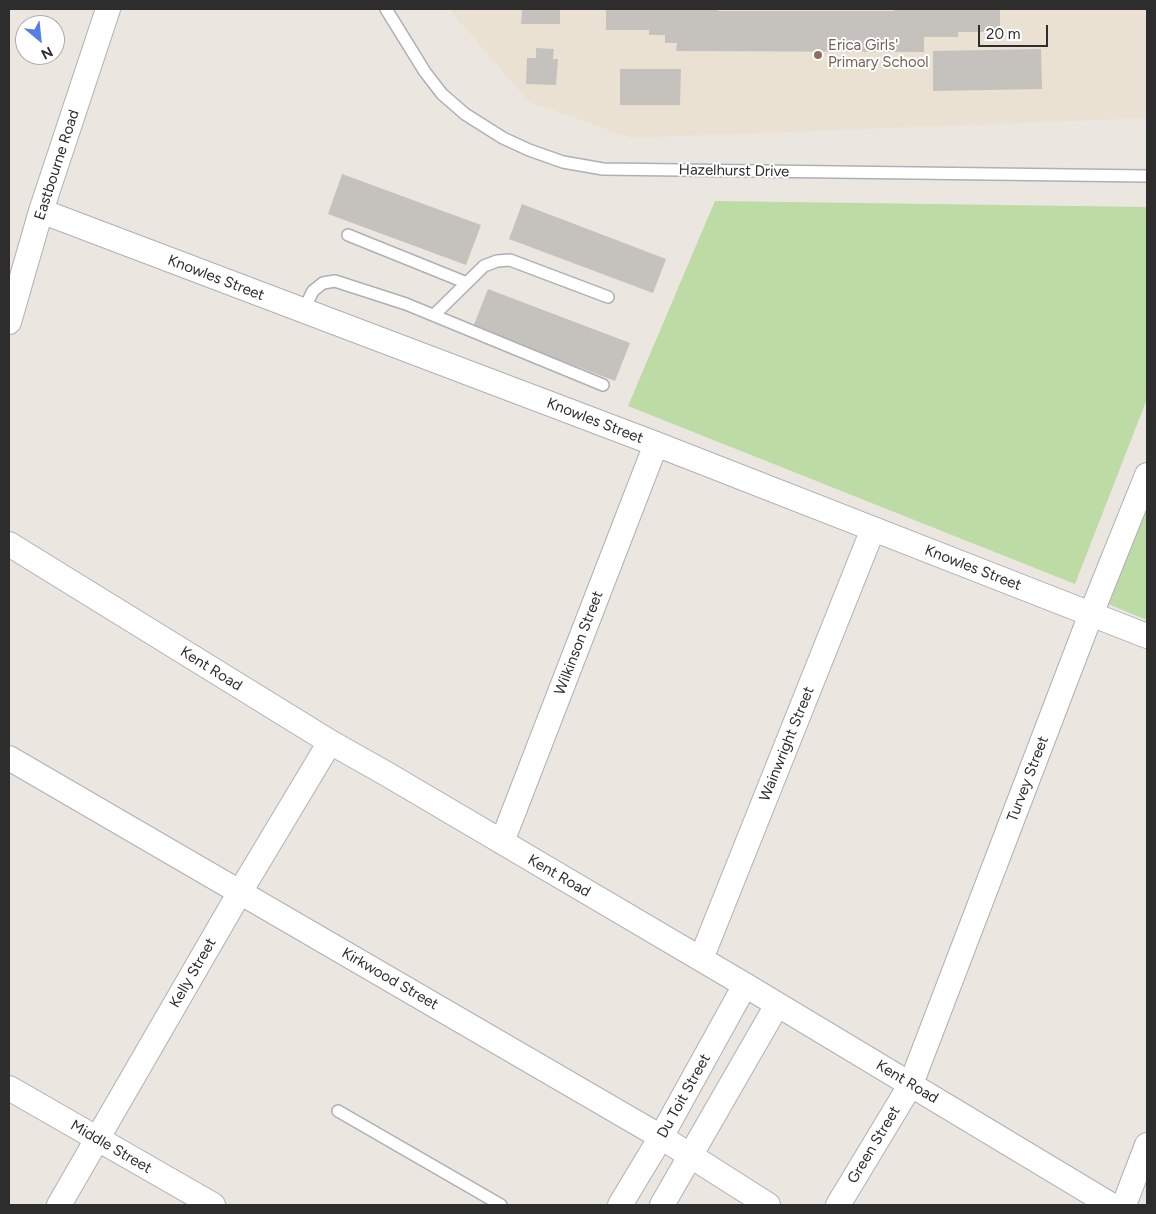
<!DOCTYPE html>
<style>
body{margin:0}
#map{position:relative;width:1156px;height:1214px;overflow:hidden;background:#ece6e1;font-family:Figtree,sans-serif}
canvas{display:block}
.frame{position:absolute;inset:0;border:10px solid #2d2d2d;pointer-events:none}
.north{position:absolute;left:15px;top:15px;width:50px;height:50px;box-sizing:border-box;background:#fff;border:1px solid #ababab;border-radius:50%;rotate:152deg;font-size:14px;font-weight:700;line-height:20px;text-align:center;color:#2d2d2d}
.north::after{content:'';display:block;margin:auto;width:18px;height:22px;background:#567ee4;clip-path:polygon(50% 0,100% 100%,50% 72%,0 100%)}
.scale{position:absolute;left:978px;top:25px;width:70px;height:22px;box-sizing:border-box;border:2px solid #2d2d2d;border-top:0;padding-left:6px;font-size:15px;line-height:18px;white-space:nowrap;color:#2d2d2d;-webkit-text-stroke:4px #fff;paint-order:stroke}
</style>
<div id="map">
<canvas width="1156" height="1214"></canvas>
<div class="frame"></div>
<div class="north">N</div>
<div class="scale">20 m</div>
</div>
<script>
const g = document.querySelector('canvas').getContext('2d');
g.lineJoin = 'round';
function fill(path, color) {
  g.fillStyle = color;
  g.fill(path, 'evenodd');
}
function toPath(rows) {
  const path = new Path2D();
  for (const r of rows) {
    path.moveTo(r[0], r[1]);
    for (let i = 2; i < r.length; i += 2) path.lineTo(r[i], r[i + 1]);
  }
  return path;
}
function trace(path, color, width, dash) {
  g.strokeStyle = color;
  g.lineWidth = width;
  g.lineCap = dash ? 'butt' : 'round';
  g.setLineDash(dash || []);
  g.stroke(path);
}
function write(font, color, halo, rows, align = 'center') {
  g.font = font + ' Figtree,sans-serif';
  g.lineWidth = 4;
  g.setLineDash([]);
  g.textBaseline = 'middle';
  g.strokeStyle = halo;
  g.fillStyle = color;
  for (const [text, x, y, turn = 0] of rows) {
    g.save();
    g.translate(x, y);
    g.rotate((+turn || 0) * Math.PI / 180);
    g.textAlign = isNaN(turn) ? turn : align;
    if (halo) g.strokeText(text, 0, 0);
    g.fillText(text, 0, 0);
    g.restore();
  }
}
fill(toPath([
 [449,9,1147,9,1147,118,632,138,529,102]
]), '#ebe1d3');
fill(toPath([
 [715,201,1147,207,1147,399,1075,584,628,406],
 [1147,487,1147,620,1103,602]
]), '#bcdba5');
fill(toPath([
 [522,9,560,9,560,24,521,24],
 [606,9,718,9,718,11,894,11,894,9,1000,9,1000,32,958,32,958,37,924,37,924,52,676,51,677,43,665,43,665,35,649,35,649,30,606,30],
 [536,48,554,49,553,59,558,59,556,85,526,84,527,58,536,58],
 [1041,49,1042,89,933,91,933,51],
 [620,69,681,69,680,105,620,105],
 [342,174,481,225,466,265,328,214],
 [522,204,666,259,653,293,509,239],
 [488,289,630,343,615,381,473,327]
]), '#c5c1bc');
const lane = toPath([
 [386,9,425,72,442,94,465,114,503,138,529,150,563,162,603,169,1147,176],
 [348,235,467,283],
 [303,311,313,291,323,283,335,281,406,304,603,385],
 [434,315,484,266,497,261,510,260,608,297],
 [338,1111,501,1205]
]);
const street = toPath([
 [41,211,656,444,1147,636],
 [9,322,41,211,108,9],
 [9,544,330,742,385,773,745,985,1111,1205],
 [9,758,661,1137,768,1205],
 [502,842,656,444],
 [701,959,873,529],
 [9,1088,213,1205],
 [59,1205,240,892,330,742],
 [620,1205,661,1137,745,985],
 [662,1205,777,1005],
 [838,1205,911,1084,1091,614,1147,475],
 [1124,1205,1147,1145]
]);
trace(lane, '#adb0b7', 14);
trace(street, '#adb0b7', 26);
trace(lane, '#fff', 11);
trace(street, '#fff', 24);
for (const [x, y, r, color] of [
 [818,55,5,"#8d6e63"]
]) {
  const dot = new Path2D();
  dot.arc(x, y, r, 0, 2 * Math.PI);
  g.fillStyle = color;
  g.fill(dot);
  trace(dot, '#fff', 2);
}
write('15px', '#785e54', '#fff', [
 ["Erica Girls'",828,46],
 ["Primary School",828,63]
], 'left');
write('15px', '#2d2d2d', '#fff', [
 ["Eastbourne Road",57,165,-72],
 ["Hazelhurst Drive",734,171,1],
 ["Knowles Street",216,278,21],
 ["Knowles Street",595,421,21],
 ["Knowles Street",973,568,21],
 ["Wilkinson Street",579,643,-69],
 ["Kent Road",211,669,32],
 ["Wainwright Street",787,744,-68],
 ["Turvey Street",1028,779,-69],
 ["Kent Road",559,876,30],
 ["Kelly Street",193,973,-60],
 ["Kirkwood Street",390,979,30],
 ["Kent Road",907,1082,31],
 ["Du Toit Street",684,1096,-61],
 ["Green Street",874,1145,-59],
 ["Middle Street",111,1147,30]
]);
</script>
